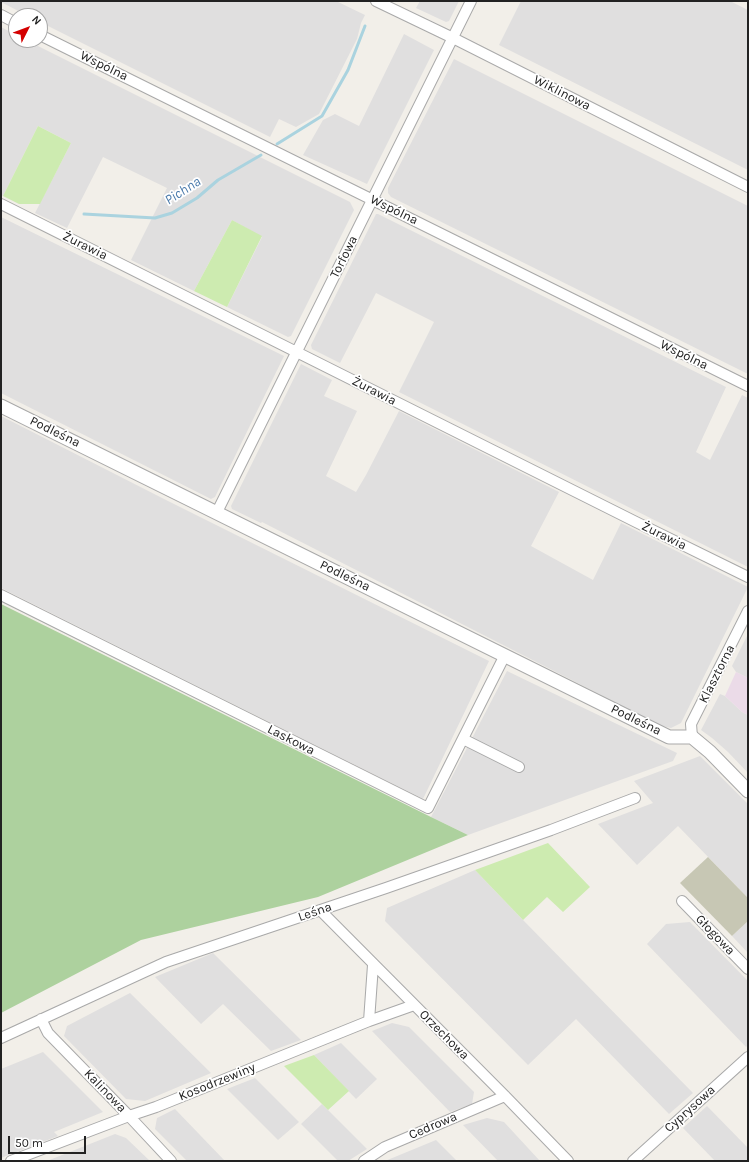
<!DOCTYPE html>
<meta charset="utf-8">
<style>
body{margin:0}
#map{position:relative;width:749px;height:1162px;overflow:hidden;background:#f2efe9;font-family:Karla,sans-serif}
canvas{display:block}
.frame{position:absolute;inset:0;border:2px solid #222;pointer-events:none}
.north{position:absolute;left:8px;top:8px;width:40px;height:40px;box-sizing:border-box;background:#fff;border:1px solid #a7a7a7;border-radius:50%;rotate:48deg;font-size:11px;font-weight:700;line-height:16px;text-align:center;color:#222}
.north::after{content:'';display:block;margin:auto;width:14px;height:18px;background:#d40000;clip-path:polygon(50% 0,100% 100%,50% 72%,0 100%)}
.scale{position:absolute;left:8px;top:1136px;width:78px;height:18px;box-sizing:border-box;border:2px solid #222;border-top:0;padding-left:5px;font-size:12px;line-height:14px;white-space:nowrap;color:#222;-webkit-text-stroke:3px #fff;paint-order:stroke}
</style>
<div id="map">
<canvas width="749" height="1162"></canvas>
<div class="frame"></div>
<div class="north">N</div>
<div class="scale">50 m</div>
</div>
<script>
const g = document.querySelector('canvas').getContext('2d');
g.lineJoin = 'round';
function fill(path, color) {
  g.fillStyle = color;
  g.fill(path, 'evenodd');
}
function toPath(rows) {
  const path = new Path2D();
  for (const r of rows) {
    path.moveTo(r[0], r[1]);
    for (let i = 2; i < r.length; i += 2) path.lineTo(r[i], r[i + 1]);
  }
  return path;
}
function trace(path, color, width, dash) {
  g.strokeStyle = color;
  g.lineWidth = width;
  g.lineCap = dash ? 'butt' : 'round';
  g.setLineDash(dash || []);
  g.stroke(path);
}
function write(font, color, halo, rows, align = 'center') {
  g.font = font + ' Karla,sans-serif';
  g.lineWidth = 3.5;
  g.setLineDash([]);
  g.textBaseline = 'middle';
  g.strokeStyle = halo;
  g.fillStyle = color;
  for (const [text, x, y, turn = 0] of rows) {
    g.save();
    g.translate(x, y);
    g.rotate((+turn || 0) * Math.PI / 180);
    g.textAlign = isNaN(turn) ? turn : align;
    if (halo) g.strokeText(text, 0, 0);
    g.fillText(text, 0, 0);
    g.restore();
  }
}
fill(toPath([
 [1,1,336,1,365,15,361,23,357,39,319,114,296,127,279,119,270,137,40,22,40,16,28,16,1,2],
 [420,1,459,1,449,21,446,22,416,8],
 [521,1,730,1,748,10,748,170,499,45],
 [1,27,16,35,16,40,26,40,350,202,354,210,291,336,288,337,227,307,262,237,232,220,194,291,131,260,167,188,103,157,67,228,35,213,71,143,38,126,3,196,1,195],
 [404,34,434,50,367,184,303,155,323,120,335,114,359,126],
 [454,59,748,206,748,374,391,197,388,193,388,188],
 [376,214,378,214,726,387,696,452,710,460,742,395,748,398,748,567,399,392,434,322,376,293,340,363,312,349,311,345],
 [1,217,284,356,215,497,211,499,1,393],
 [301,364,332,380,324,396,357,411,326,476,356,492,366,475,399,411,559,492,531,546,593,580,621,523,748,587,681,723,671,728,662,726,262,522,261,523,232,509,231,506],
 [1,416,168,501,489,661,423,799,1,588],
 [748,634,748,678,736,672,732,666],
 [507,671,677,753,673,761,468,835,431,817],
 [720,694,725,696,742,712,748,715,748,773,728,752,712,738,701,730],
 [700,756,748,804,748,898,678,826,637,865,598,824,653,803,634,781],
 [475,870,523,920,693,1093,669,1114,576,1019,528,1065,385,921,387,908],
 [748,921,748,953,732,936],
 [690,922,748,981,748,1045,746,1047,647,944,666,924],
 [213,953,301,1040,271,1051,223,1004,201,1024,155,977],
 [130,993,211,1073,145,1101,126,1099,64,1036,67,1026],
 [392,1023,409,1027,474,1092,472,1104,450,1112,372,1031],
 [341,1043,377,1079,356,1099,314,1055],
 [43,1052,103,1112,54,1132,58,1136,1,1158,1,1069],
 [255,1078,299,1122,278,1140,227,1089],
 [322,1104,367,1149,348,1161,338,1161,301,1124],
 [707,1106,748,1148,748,1161,715,1161,683,1128],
 [175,1109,225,1161,187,1161,155,1129,157,1118],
 [487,1118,504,1122,540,1161,498,1161,463,1125],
 [115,1134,126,1138,150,1161,47,1161],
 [436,1140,457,1161,385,1161]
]), '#e0dfdf');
fill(toPath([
 [736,672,748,678,748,715,742,712,725,696]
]), '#ebdbe8');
fill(toPath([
 [708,857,748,898,748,921,732,936,680,883]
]), '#c7c7b4');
fill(toPath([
 [38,126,71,143,40,204,19,204,3,196],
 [232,220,262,236,227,307,194,291],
 [548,843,590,887,563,912,547,897,523,920,475,870],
 [314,1055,349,1091,328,1110,284,1066]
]), '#cdebb0');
fill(toPath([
 [1,604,431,817,468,835,318,897,141,940,1,1013]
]), '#add19e');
trace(toPath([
 [277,144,322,116,348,70,365,26],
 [84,214,155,218,172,213,197,198,218,180,261,155]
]), '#aad3df', 3);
const minor = toPath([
 [376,1,453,38,748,187],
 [1,15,16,23],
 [40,35,748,386],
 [1,204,636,522,748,577],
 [217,512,471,1],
 [1,595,428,808,505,655],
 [692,737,691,724,748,611],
 [463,739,519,767],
 [682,901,748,969],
 [320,910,505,1096,568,1161],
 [41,1019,48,1033,129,1116,171,1161],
 [369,1021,414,1005],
 [1,1038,166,962,386,888,551,830,635,798],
 [11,1161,129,1116,156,1107,369,1021,373,965],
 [364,1161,385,1147,505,1096],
 [633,1161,748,1057]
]);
const tertiary = toPath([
 [1,406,669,737,692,737,710,752,748,791]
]);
trace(minor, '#a9a9a9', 12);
trace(tertiary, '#a9a9a9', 15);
trace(minor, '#fff', 10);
trace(tertiary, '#fff', 13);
write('13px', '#222', '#fff', [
 ["Wspólna",104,66,26],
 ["Wiklinowa",562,93,27],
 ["Wspólna",394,210,26],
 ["Żurawia",85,246,26],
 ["Torfowa",344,257,-64],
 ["Wspólna",684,355,26],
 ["Żurawia",374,391,27],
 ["Podleśna",55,432,26],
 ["Żurawia",664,536,26],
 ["Podleśna",345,576,26],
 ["Klasztorna",717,674,-63],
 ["Podleśna",636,720,26],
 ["Laskowa",291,740,27],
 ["Leśna",315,912,-19],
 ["Głogowa",715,935,46],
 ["Orzechowa",444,1035,45],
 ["Kosodrzewiny",217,1082,-22],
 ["Kalinowa",105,1091,46],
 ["Cyprysowa",690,1109,-42],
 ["Cedrowa",433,1126,-23]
]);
write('italic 14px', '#4a7aab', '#fff', [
 ["Pichna",183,191,-33]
]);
</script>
